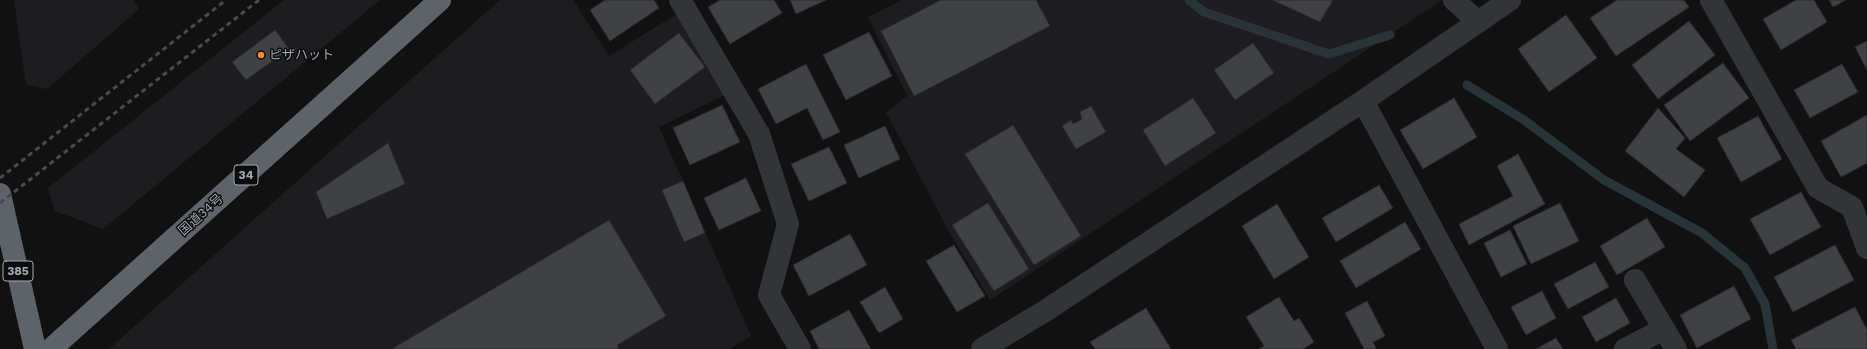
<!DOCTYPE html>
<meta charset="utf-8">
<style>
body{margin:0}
canvas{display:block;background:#111112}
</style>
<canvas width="1867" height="349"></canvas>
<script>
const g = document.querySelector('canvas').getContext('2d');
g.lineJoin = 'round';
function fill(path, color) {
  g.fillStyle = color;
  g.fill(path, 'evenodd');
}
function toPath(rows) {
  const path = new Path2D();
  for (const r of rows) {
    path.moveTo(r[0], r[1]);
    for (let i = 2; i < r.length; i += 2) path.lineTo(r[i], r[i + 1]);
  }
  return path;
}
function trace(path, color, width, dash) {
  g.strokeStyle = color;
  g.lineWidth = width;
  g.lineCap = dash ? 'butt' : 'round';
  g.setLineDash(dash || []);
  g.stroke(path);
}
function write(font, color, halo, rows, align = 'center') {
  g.font = font + ' "Work Sans","Noto Sans JP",sans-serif';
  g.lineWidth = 3;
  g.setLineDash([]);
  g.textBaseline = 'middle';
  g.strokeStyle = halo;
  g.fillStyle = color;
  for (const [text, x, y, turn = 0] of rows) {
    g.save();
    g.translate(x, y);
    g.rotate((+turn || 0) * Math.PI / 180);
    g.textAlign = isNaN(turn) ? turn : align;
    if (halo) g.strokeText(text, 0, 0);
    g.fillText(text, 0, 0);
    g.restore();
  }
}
fill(toPath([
 [14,0,133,0,139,9,47,89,26,85],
 [284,0,380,0,103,229,55,211,48,188],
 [500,0,573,0,609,56,680,12,727,94,659,127,751,336,730,349,109,349],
 [902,0,1442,0,990,300,947,228,886,112,907,96,868,17]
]), '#1d1d1f');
trace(toPath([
 [1189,0,1204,12,1329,54,1390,35],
 [1467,85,1524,120,1604,180,1702,233,1745,268,1765,304,1773,349]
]), '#293438', 9);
const building = toPath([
 [605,0,654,0,659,8,610,41,590,10,605,0],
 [720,0,774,0,782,13,730,44,708,7,720,0],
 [790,0,826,0,796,14,790,0],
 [941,0,1036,0,1050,26,914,96,881,31,941,0],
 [1272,0,1333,0,1320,22,1272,0],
 [1617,0,1684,0,1689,7,1616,56,1590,18,1617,0],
 [1796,0,1814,0,1827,22,1781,50,1763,19,1796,0],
 [1829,0,1846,0,1833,7,1829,0],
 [1566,15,1597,58,1549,92,1518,49,1566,15],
 [1689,21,1715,55,1658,99,1632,65,1689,21],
 [275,30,289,49,246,80,232,62,275,30],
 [869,32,892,76,846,100,823,55,869,32],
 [679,33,705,67,655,104,630,70,679,33],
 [1867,41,1867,70,1855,47,1867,41],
 [1253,43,1274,73,1235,100,1214,70,1253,43],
 [1723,63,1749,98,1690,141,1664,105,1723,63],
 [806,64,840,132,823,140,807,108,776,124,758,89,806,64],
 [1842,64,1858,92,1810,118,1794,90,1842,64],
 [1193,98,1216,133,1165,166,1143,130,1193,98],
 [1454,98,1477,137,1423,169,1400,130,1454,98],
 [722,105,740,142,690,165,673,128,722,105],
 [1091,106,1106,132,1076,149,1062,126,1071,120,1073,124,1082,119,1080,112,1091,106],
 [1658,108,1685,138,1676,149,1705,170,1684,197,1625,151,1658,108],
 [1867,115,1867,163,1841,177,1821,141,1867,115],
 [1758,116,1782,159,1741,182,1717,138,1758,116],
 [1013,125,1081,236,1034,265,965,154,1013,125],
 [885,126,900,159,859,178,844,145,885,126],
 [388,143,405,184,327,219,316,192,388,143],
 [829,147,847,183,809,201,791,164,829,147],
 [1518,154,1545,204,1469,245,1459,224,1513,196,1497,166,1518,154],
 [746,178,761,211,719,230,704,198,746,178],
 [683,181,705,233,684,242,662,190,683,181],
 [1379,185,1393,208,1336,242,1322,218,1379,185],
 [1801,192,1821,227,1770,255,1750,219,1801,192],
 [988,203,1029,269,994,291,952,225,988,203],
 [1560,203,1579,241,1531,264,1513,226,1560,203],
 [1277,204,1309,257,1274,279,1242,226,1277,204],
 [1647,218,1665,247,1617,275,1600,246,1647,218],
 [609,220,666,316,617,345,619,349,392,349,609,220],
 [1405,222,1421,249,1356,288,1340,261,1405,222],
 [1510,230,1527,264,1501,277,1484,243,1510,230],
 [850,234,867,265,809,296,793,265,850,234],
 [954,245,985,296,957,312,926,261,954,245],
 [1835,245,1854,280,1793,312,1774,277,1835,245],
 [1595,262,1609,287,1568,309,1554,284,1595,262],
 [1734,286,1751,319,1697,348,1680,315,1734,286],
 [885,287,903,319,879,333,860,302,885,287],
 [1542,291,1556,318,1526,335,1511,307,1542,291],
 [1279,297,1294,321,1299,318,1314,342,1303,349,1259,349,1264,346,1246,317,1279,297],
 [1616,298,1630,323,1596,342,1582,317,1616,298],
 [1367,301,1385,336,1373,342,1376,348,1374,349,1364,349,1345,313,1367,301],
 [1855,307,1867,330,1867,349,1796,349,1791,340,1855,307],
 [1146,308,1171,349,1095,349,1090,342,1146,308],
 [849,310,871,349,819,349,810,331,849,310],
 [1556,338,1563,349,1536,349,1556,338]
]);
fill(building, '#404145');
trace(building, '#2b2b2f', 1);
trace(toPath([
 [680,0,759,134,788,224,769,295,800,349],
 [1454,0,1478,22],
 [1711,0,1818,188,1852,207,1867,248],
 [1363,101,1497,349],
 [1635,280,1676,349],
 [982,349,1045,311,1363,101,1510,0],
 [1625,349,1664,329]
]), '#323437', 22);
trace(toPath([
 [0,194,35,349],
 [51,349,440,0]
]), '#5e6369', 22);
trace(toPath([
 [0,178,226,0],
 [0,203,259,0]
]), '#474a4f', 3, [5, 4]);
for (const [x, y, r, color] of [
 [261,55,4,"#f68a25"]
]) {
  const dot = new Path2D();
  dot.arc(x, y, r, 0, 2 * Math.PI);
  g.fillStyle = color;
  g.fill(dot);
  trace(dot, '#0c0c0d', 1.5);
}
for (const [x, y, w] of [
 [246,175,24],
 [18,271,30]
]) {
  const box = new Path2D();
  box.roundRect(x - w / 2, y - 10, w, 20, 3);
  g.fillStyle = '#0c0c0d';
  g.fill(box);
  trace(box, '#a2aab4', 1);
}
write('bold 12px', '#a2aab4', null, [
 ["34",246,175],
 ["385",18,271]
]);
write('13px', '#a2aab4', '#0c0c0d', [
 ["ピザハット",269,55]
], 'left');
write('13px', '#a2aab4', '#0c0c0d', [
 ["国道34号",201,215,-42]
]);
</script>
